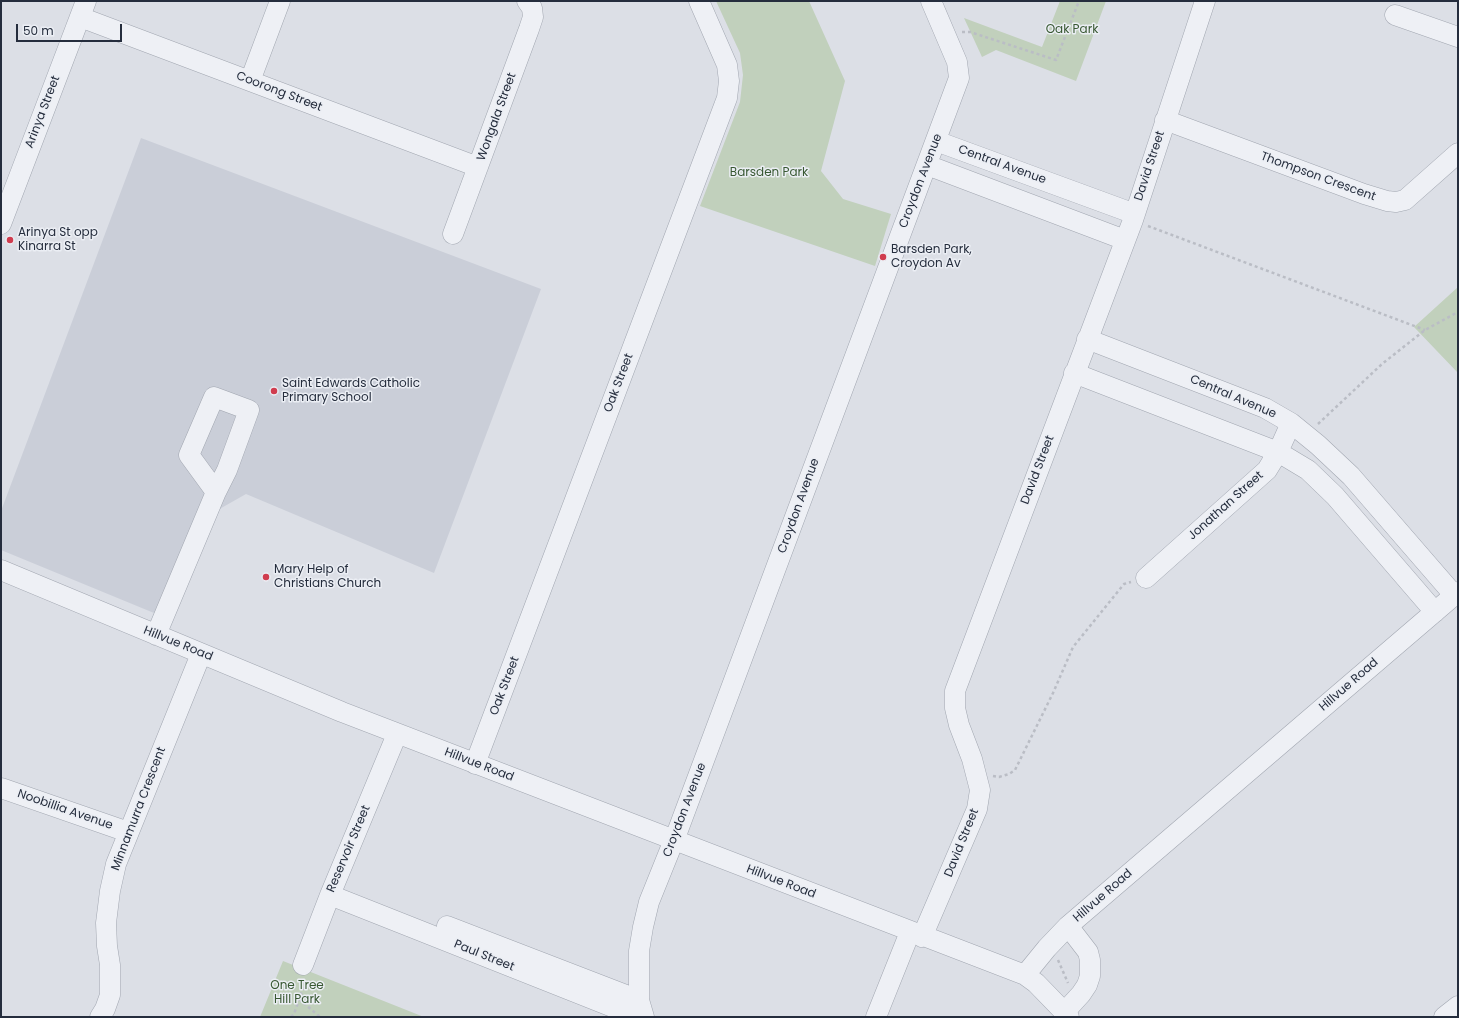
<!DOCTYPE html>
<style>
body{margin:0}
#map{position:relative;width:1459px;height:1018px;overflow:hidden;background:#dcdfe6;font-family:Poppins,sans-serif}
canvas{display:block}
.frame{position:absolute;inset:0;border:2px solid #252d3d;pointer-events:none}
.scale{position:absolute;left:16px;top:24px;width:106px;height:18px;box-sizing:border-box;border:2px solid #252d3d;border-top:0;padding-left:5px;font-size:12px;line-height:14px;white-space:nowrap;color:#252d3d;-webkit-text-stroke:3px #ebeef4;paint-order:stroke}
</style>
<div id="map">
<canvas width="1459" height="1018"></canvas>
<div class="frame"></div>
<div class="scale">50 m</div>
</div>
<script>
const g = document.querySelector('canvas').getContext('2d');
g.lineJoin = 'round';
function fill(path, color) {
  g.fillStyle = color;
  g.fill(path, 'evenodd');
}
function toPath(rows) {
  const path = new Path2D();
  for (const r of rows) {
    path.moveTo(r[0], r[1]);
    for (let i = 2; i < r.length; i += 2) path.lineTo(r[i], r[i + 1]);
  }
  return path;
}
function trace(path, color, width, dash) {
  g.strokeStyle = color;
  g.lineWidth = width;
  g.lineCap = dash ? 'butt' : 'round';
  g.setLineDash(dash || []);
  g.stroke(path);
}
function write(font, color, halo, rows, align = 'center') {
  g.font = font + ' Poppins,sans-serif';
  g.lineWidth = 3;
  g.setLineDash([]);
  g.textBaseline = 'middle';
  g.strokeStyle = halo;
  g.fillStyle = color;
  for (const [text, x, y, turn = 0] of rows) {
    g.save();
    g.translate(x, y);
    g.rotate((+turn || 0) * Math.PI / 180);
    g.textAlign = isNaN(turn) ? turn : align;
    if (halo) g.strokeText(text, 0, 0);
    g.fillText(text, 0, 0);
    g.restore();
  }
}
fill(toPath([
 [141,138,541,289,434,573,246,494,216,511,171,620,1,550,1,511]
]), '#caced8');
fill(toPath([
 [716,1,809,1,845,81,821,171,843,199,891,214,875,266,700,206,740,102,743,75,740,53],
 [1060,1,1106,1,1076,81,996,50,982,57,964,18,1042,47],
 [1458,287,1458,373,1414,327],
 [283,961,424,1017,260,1017]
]), '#c1d0bc');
const minor = toPath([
 [1395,15,1458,37],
 [80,17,478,167],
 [250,81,280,1],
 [1165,120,1364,194,1387,201,1396,202,1405,200,1458,153],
 [936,141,1135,214],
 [927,165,1125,240],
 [1,224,86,1],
 [453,234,529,29,533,17,532,8,527,1],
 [1087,339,1265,408,1291,423,1318,445,1351,476,1454,595],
 [1074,373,1278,452,1308,470,1335,496,1435,612],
 [1,570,342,712,1025,975,1036,983,1069,1017],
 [1146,578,1267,470,1278,452,1291,423],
 [156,635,216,492,189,455,214,397,249,410,227,470,216,492],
 [475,764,727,98,729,81,727,65,699,1],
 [1,788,128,832],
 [330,895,638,1017],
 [447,926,639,1000],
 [922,937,977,809,980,790,972,759,959,725,955,708,955,691,1133,220,1205,1],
 [303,965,330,895,397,734],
 [1025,975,1047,948,1068,926,1458,592],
 [1063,1010,1070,1006,1081,994,1087,985,1090,976,1090,960,1088,952,1068,926],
 [100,1017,105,1009,110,995,110,965,107,946,106,923,110,891,116,864,201,654],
 [644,1017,639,1000,639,951,643,927,649,902,678,830,959,78,957,62,931,1],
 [876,1017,910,932],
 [1444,1017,1458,1006]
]);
trace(minor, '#a1a6b0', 21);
trace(toPath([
 [962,32,970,32,1056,60,1079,1],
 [1148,226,1425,330],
 [1318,424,1382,364,1425,330,1458,312],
 [993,776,999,777,1009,774,1015,770,1053,693,1073,647,1124,584,1131,582],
 [1058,960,1068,983],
 [299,999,320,1017],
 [291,1017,294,1014,306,980]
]), '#babdc5', 2.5, [3, 3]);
trace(minor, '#eef0f5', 20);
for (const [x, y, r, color] of [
 [10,240,4,"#d03c4e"],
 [883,257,4,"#d03c4e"],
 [274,391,4,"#d03c4e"],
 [266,577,4,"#d03c4e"]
]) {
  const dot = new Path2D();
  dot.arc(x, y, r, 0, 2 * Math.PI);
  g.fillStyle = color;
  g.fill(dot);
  trace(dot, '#ebeef4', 1.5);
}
write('12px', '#385832', '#ebeef4', [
 ["Oak Park",1072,30],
 ["Barsden Park",769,173],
 ["One Tree",297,986],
 ["Hill Park",297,1000]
]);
write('12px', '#252d3d', '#ebeef4', [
 ["Coorong Street",279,92,21],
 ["Arinya Street",43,112,-69],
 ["Wongala Street",497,117,-70],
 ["Central Avenue",1002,165,20],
 ["David Street",1150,166,-72],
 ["Thompson Crescent",1318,177,20],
 ["Croydon Avenue",921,181,-69],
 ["Oak Street",619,383,-69],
 ["Central Avenue",1233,397,23],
 ["David Street",1038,470,-69],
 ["Croydon Avenue",799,506,-70],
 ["Jonathan Street",1226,506,-42],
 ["Hillvue Road",178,644,22],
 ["Hillvue Road",1349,685,-41],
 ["Oak Street",505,686,-69],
 ["Hillvue Road",479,765,21],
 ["Minnamurra Crescent",139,809,-69],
 ["Noobillia Avenue",65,810,19],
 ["Croydon Avenue",685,810,-69],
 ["David Street",962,843,-68],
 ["Reservoir Street",349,849,-67],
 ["Hillvue Road",781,882,21],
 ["Hillvue Road",1103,896,-41],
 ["Paul Street",484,956,22]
]);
write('12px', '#252d3d', '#ebeef4', [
 ["Arinya St opp",18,233],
 ["Kinarra St",18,247],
 ["Barsden Park,",891,250],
 ["Croydon Av",891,264],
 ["Saint Edwards Catholic",282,384],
 ["Primary School",282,398],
 ["Mary Help of",274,570],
 ["Christians Church",274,584]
], 'left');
</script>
